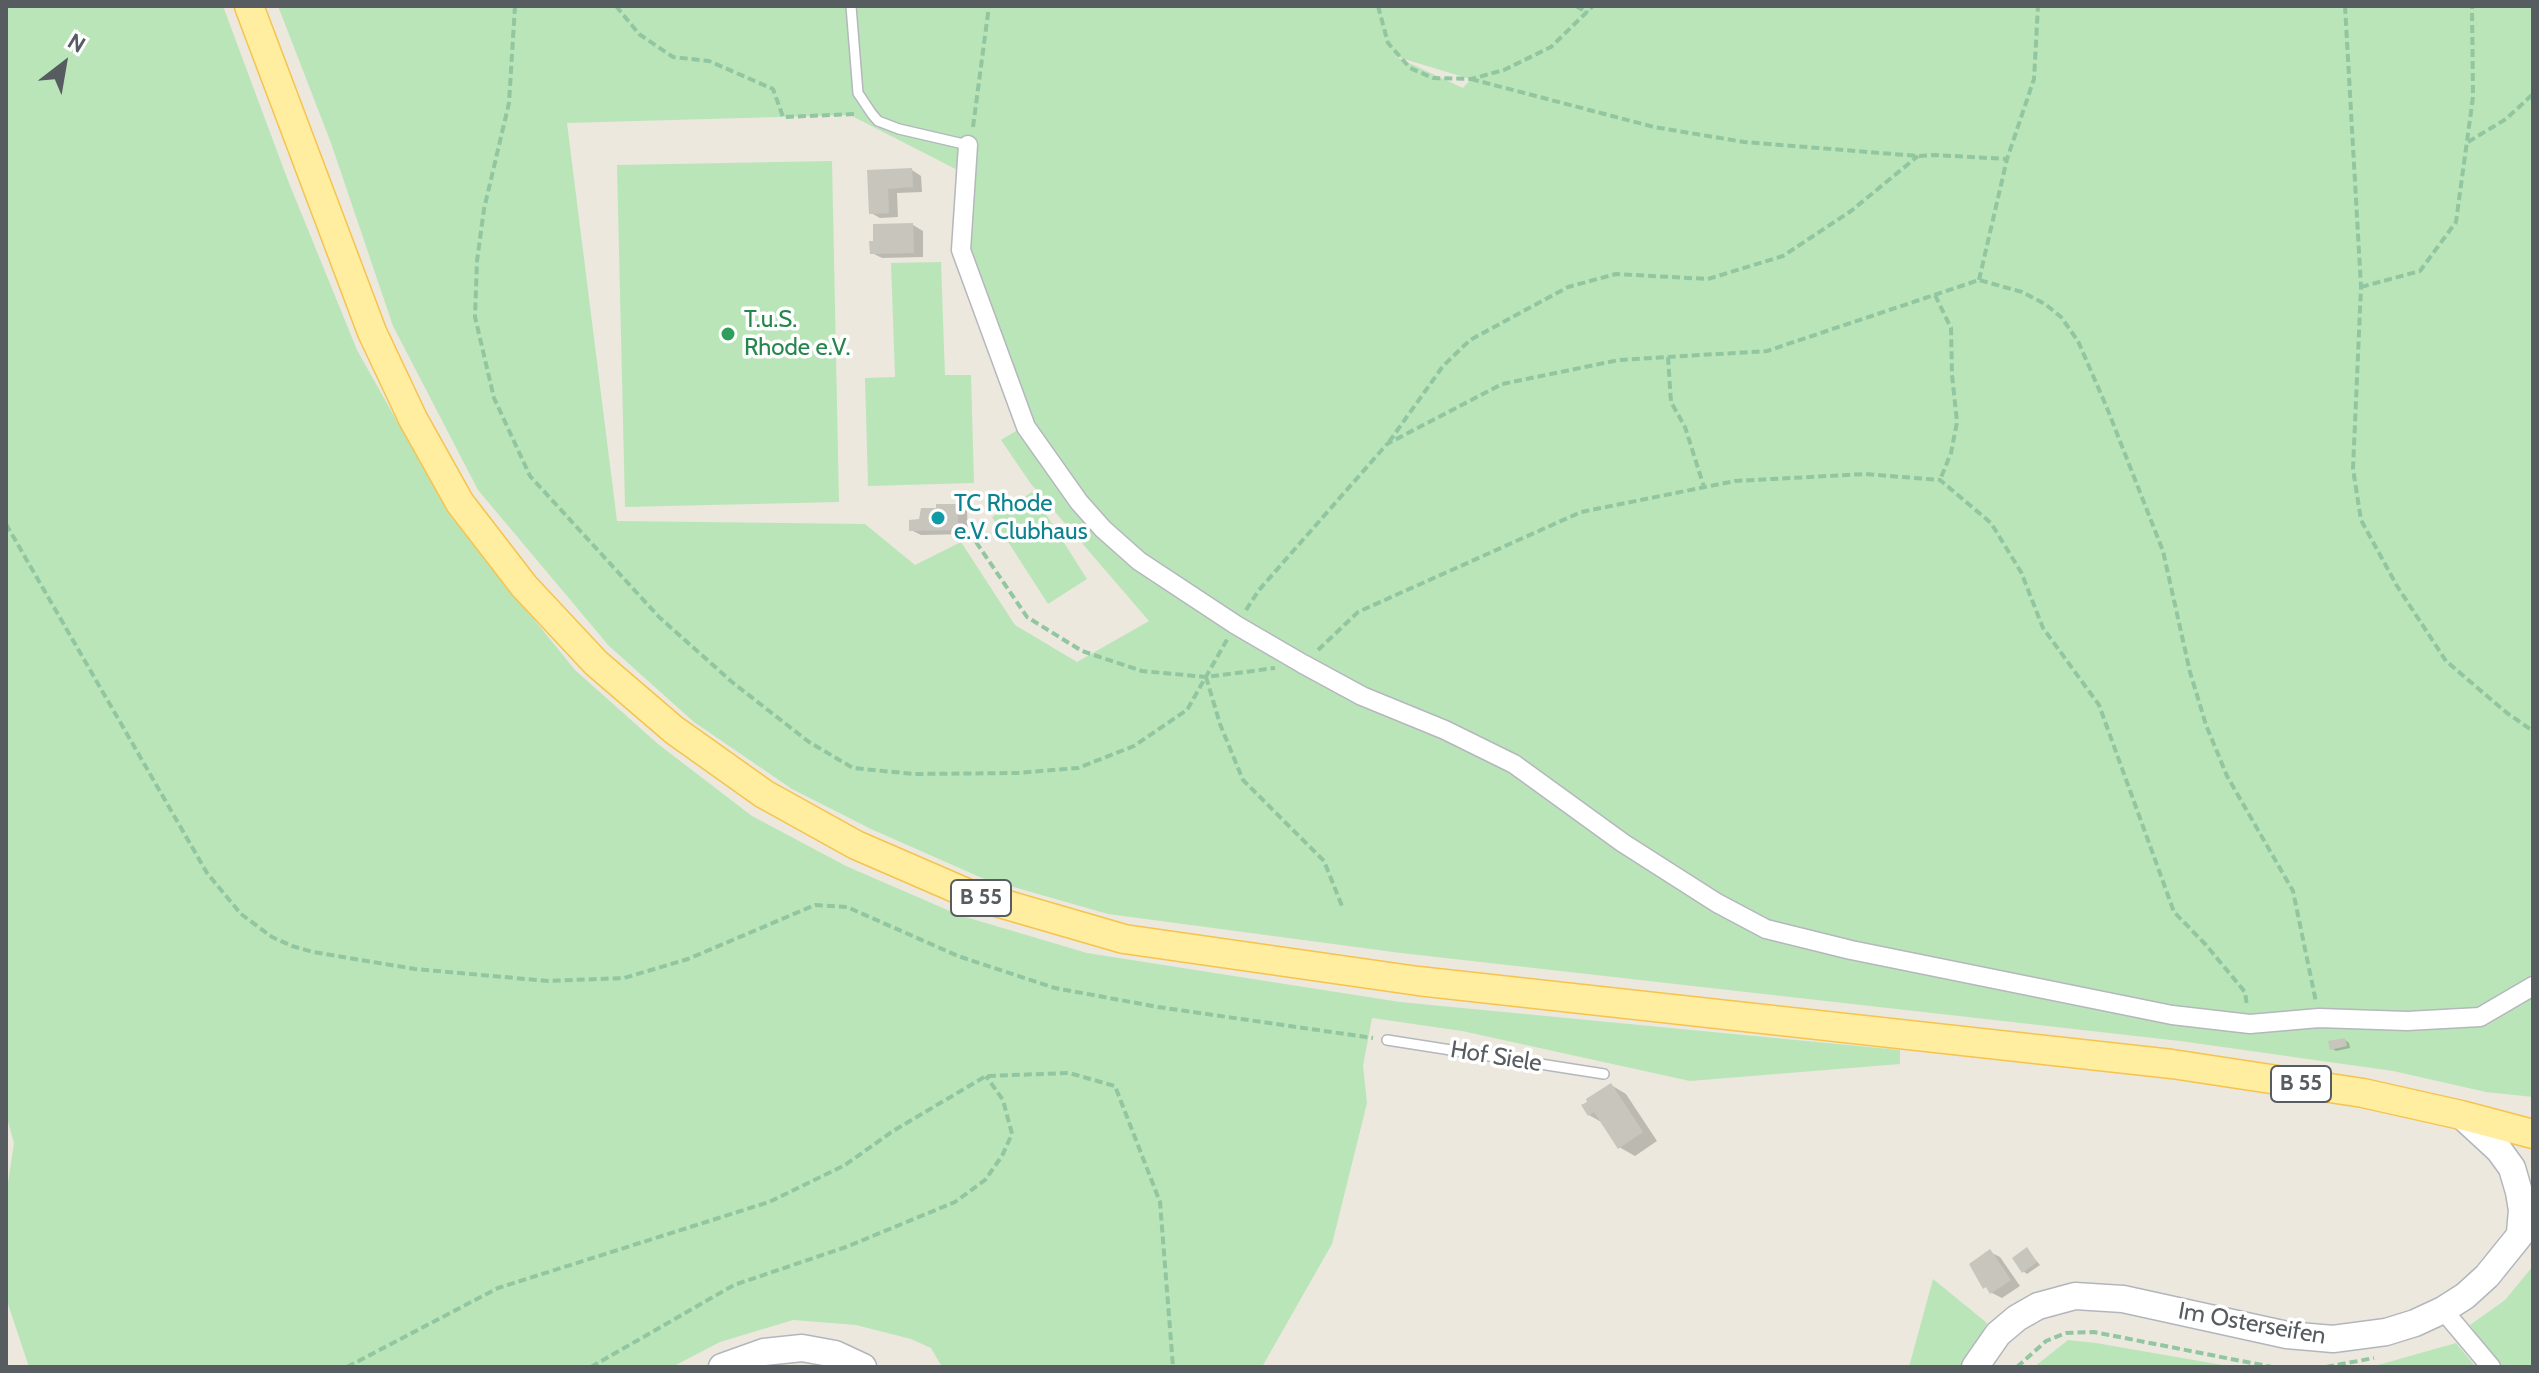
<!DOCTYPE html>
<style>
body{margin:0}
#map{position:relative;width:2539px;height:1373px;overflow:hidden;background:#ece8de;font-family:Cabin,sans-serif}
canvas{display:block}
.frame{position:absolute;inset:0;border:8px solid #575c60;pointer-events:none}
.north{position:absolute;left:24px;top:24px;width:80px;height:80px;-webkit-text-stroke:6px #fff;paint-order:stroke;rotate:31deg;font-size:22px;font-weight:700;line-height:32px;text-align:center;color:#575c60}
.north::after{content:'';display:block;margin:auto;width:28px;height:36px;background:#575c60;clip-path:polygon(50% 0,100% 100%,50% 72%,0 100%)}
</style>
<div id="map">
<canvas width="2539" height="1373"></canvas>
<div class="frame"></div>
<div class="north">N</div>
</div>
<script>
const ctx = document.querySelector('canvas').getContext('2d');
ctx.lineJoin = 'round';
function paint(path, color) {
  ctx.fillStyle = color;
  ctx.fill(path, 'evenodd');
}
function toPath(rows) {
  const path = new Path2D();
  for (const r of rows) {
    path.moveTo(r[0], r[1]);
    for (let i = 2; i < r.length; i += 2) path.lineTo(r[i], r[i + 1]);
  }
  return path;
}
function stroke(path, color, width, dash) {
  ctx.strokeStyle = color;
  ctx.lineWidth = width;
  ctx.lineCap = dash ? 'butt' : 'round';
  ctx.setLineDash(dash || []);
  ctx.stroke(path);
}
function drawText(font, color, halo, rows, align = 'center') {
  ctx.font = font + ' Cabin,sans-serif';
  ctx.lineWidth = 7;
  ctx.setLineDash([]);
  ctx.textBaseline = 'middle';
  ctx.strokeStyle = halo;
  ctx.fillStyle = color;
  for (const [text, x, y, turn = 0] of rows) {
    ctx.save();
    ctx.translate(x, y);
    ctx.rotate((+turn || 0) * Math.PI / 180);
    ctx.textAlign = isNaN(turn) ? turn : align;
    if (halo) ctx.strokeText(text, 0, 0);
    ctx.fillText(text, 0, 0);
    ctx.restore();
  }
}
paint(toPath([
 [6,6,223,6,287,178,357,350,451,517,575,670,658,744,752,816,846,866,959,915,1087,953,1400,1002,1900,1050,1900,1064,1690,1081,1462,1031,1372,1018,1363,1066,1367,1103,1332,1244,1262,1367,942,1367,931,1348,911,1339,856,1325,793,1320,720,1342,672,1367,29,1367,6,1298,6,1196,14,1143,6,1115],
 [278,6,2533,6,2533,1097,2486,1092,2393,1071,2180,1041,1401,953,1108,914,982,878,871,829,792,789,694,722,609,646,478,490,393,326,331,143],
 [1394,56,1470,79,1470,80,1463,88],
 [850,115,975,179,970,248,1034,420,1001,440,1031,484,1149,621,1077,662,1015,625,961,542,915,565,865,524,617,521,567,123],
 [832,161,839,502,625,507,617,165],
 [941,262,945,375,971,375,974,483,868,486,865,378,895,377,891,263],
 [1032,492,1087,579,1048,604,992,517],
 [2533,1266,2533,1367,2500,1367,2470,1325,2505,1300],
 [1933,1279,1987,1323,1965,1367,1909,1367],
 [2068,1340,2096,1343,2234,1367,2034,1367],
 [2456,1343,2476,1367,2371,1367]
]), '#bae5b9');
paint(toPath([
 [912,170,921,176,922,192,897,193,898,217,880,218,871,213,869,172],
 [913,225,923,231,923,257,882,258,872,253],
 [957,506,967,511,968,534,921,535,911,530,920,521],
 [2345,1040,2349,1043,2350,1048,2336,1051,2331,1048],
 [1611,1085,1626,1094,1657,1141,1635,1156,1619,1147,1603,1123,1589,1115],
 [2027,1250,2040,1265,2027,1274,2023,1271],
 [1990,1252,2000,1257,2020,1286,2002,1298,1992,1293]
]), '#0003');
paint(toPath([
 [912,168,913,187,888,189,889,213,869,214,867,170],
 [913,223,914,253,870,254,869,241,873,241,873,224],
 [936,504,958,504,958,530,909,531,909,520,919,519,921,508,936,508],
 [2345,1038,2347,1046,2330,1050,2328,1041],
 [1611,1083,1643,1132,1618,1149,1594,1112,1588,1116,1581,1105,1587,1102,1586,1099],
 [2027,1247,2037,1262,2022,1273,2012,1258],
 [1990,1249,2011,1280,1990,1294,1986,1287,1983,1289,1969,1264]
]), '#c8c5bd');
const lane = toPath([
 [851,6,858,93,872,114,878,121,899,129,968,145],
 [1387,1040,1604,1074]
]);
const street = toPath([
 [968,145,961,250,1026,427,1079,502,1103,529,1139,561,1236,625,1303,664,1362,696,1445,730,1514,764,1623,843,1717,903,1766,929,1851,950,2172,1015,2250,1024,2319,1018,2407,1021,2480,1017,2533,986],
 [2443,1310,2491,1367]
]);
const secondary = toPath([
 [2461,1115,2499,1150,2512,1168,2519,1192,2522,1210,2520,1233],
 [722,1367,764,1352,802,1348,835,1354,863,1367],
 [1975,1367,1998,1334,2017,1318,2038,1306,2075,1296,2123,1299,2287,1335,2333,1339,2386,1332,2415,1323,2443,1310,2465,1296,2487,1276,2533,1219]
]);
const primary = toPath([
 [249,6,372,332,413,419,460,503,524,586,596,663,674,730,764,794,856,845,969,894,1124,939,1418,981,2172,1064,2363,1093,2461,1115,2533,1134]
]);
stroke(lane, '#b4b7bc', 12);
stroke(street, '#b4b7bc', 21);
stroke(secondary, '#b2b6bc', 29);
stroke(primary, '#f6c34d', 31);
stroke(toPath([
 [515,6,509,103,484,209,477,261,475,317,494,398,530,476,659,617,732,682,809,742,853,768,914,774,1017,773,1078,768,1134,746,1187,710,1228,638],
 [616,6,639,34,673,57,709,61,773,89,783,117,855,114],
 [1378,6,1388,43,1410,68,1433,78,1471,79,1504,70,1551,47,1593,6],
 [1576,6,1588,13],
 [2345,6,2361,287,2353,469,2361,520,2397,586,2446,661,2507,713,2533,731],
 [1471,79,1654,127,1744,142,1918,156,1935,155,2007,159],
 [973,127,989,6],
 [2468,142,2506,119,2533,94],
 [1979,280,2007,159,2034,79,2038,6],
 [2361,287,2420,271,2456,222,2473,97,2472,6],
 [1935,295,1951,328,1952,375,1957,422,1951,453,1940,480],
 [1668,357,1671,402,1685,427,1704,487],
 [1389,442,1443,366,1470,340,1568,287,1616,274,1708,279,1783,256,1851,211,1918,156],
 [6,524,207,873,241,914,272,937,292,946,313,952,415,969,548,981,624,978,688,959,815,905,847,907,958,956,1055,988,1158,1007,1373,1038],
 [976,542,1027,617,1082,651,1142,671,1206,677,1275,668],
 [1246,610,1259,590,1387,444,1502,384,1619,360,1767,351,1979,280,2022,292,2045,304,2061,317,2078,341,2107,408,2163,551,2190,672,2206,725,2227,776,2293,891,2316,1002],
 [1318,650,1358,612,1581,512,1735,481,1865,474,1940,480,1991,523,2021,572,2043,628,2099,705,2174,912,2206,945,2245,992,2247,1006],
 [1206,677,1220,724,1243,780,1324,861,1342,906],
 [347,1367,498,1288,769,1202,845,1165,893,1131,986,1076,1069,1073,1115,1086,1160,1202,1173,1367],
 [591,1367,734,1285,846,1247,955,1202,985,1180,1002,1156,1012,1134,1003,1100,986,1076],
 [2017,1367,2046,1341,2066,1333,2094,1332,2272,1367],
 [2326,1367,2374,1358]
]), '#91c6a0', 4, [8, 4]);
stroke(lane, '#fff', 9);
stroke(street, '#fff', 18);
stroke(secondary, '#fff', 26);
stroke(primary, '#ffeda0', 28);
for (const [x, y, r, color] of [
 [728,334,8,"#2e9e5b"],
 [938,518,8,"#0f9aa8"]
]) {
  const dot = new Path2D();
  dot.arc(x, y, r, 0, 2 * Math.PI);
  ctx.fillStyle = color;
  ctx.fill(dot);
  stroke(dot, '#fff', 3);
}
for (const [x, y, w] of [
 [981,898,60],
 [2301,1084,60]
]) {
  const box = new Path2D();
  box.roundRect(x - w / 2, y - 18, w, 36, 6);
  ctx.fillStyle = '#fff';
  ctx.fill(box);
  stroke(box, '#575c60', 2);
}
drawText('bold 22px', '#575c60', null, [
 ["B 55",981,898],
 ["B 55",2301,1084]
]);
drawText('24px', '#27864d', '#fff', [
 ["T.u.S.",744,320],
 ["Rhode e.V.",744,348]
], 'left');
drawText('24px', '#0d838f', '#fff', [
 ["TC Rhode",954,504],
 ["e.V. Clubhaus",954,532]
], 'left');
drawText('24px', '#575c60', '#fff', [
 ["Hof Siele",1496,1057,9],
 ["Im Osterseifen",2252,1324,10]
]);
</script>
